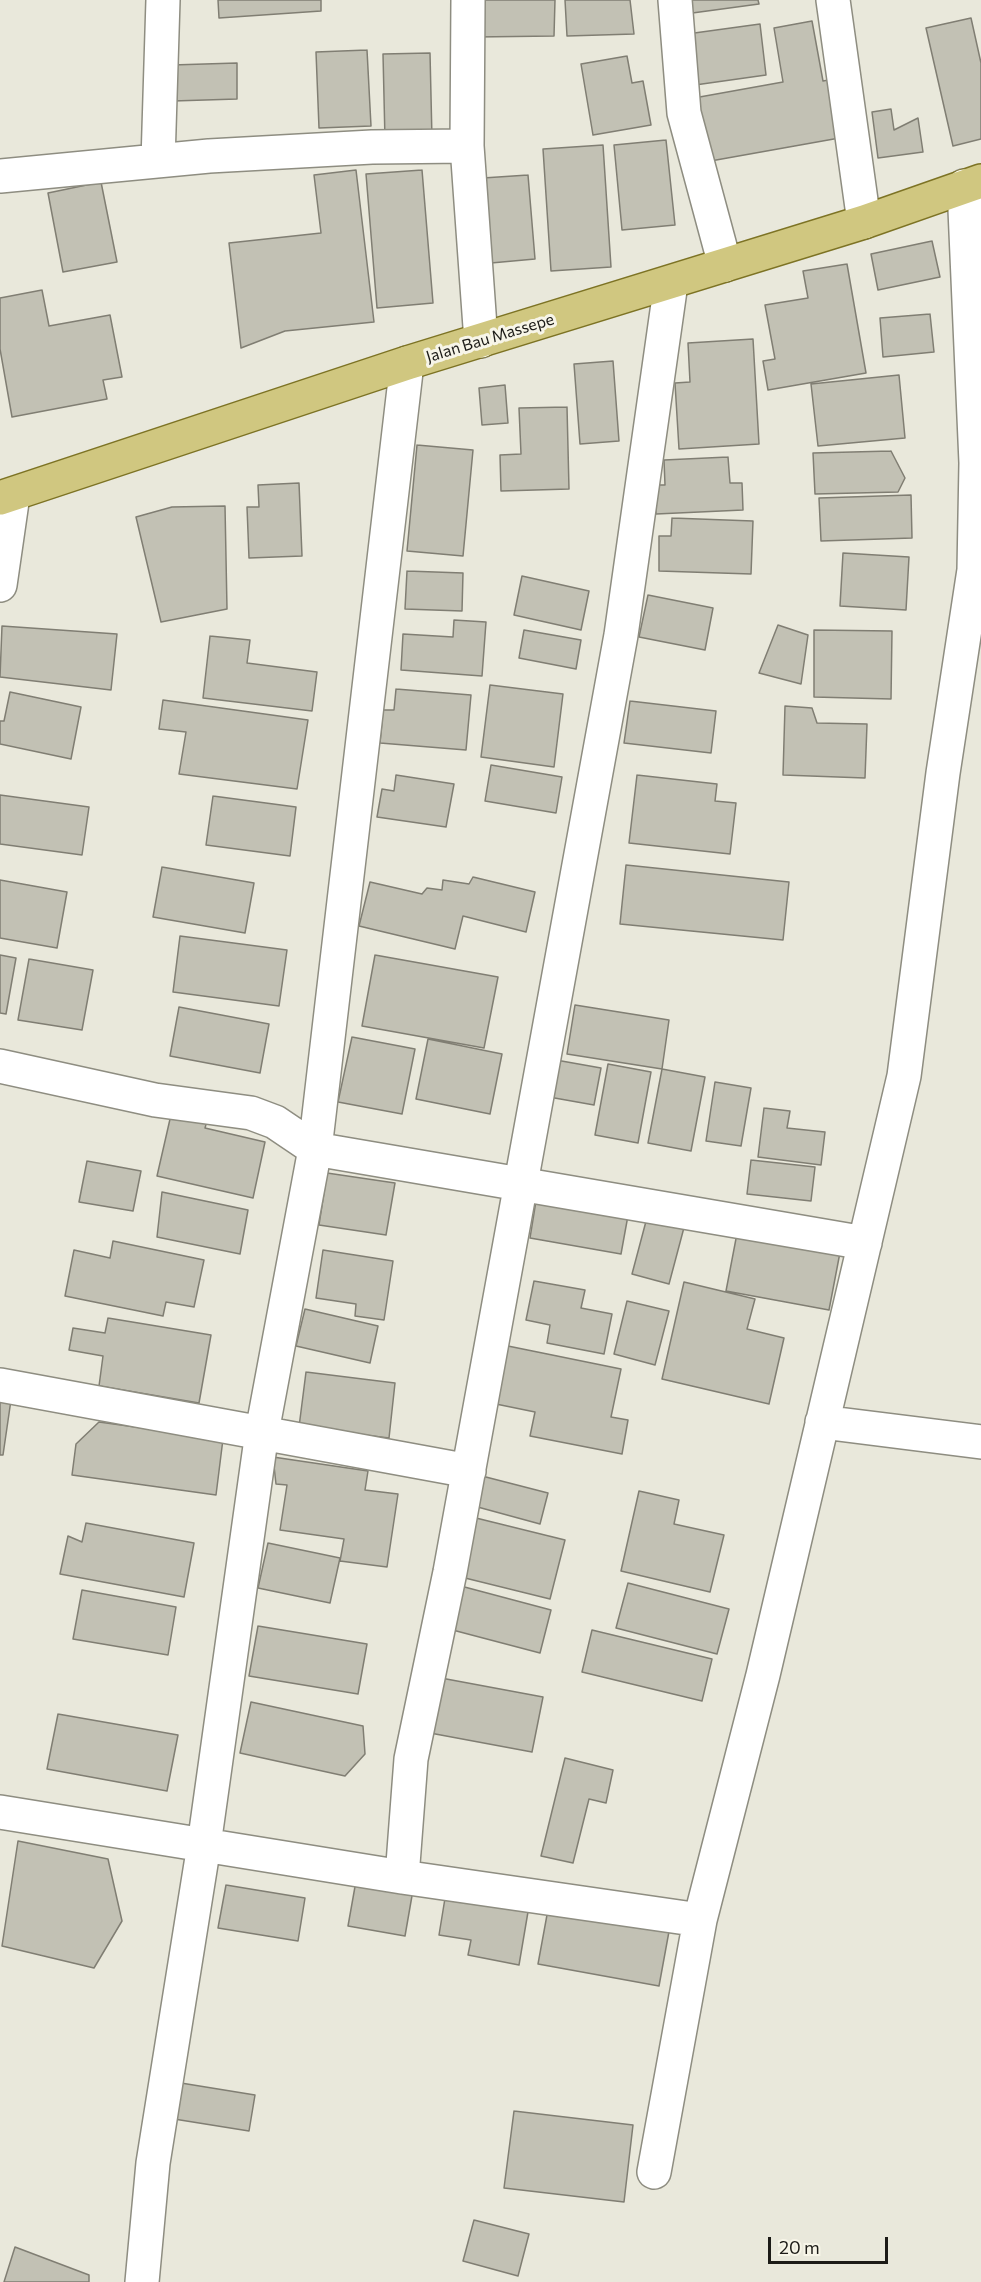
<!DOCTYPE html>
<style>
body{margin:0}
#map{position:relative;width:981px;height:2282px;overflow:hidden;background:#e9e8db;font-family:Commissioner,sans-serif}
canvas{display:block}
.scale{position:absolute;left:768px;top:2237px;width:120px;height:27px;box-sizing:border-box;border:3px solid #1c1b17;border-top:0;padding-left:8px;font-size:18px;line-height:21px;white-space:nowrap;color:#1c1b17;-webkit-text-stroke:4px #f7f5e8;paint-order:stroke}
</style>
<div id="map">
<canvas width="981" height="2282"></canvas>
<div class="scale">20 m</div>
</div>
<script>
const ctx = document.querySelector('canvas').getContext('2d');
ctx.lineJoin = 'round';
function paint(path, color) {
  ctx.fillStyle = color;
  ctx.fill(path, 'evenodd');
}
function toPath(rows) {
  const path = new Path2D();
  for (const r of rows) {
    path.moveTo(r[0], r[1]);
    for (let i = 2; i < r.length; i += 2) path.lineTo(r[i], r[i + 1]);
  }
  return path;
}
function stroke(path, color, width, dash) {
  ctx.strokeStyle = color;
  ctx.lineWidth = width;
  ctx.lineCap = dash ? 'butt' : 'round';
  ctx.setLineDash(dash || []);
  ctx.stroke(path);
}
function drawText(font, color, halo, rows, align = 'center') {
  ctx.font = font + ' Commissioner,sans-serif';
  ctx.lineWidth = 6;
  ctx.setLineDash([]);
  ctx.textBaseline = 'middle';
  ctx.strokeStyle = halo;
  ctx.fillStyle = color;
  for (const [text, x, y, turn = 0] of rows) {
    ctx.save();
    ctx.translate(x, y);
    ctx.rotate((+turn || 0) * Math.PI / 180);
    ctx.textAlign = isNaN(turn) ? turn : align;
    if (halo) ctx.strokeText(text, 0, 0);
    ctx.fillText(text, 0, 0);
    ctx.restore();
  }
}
const building = toPath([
 [218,0,321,0,321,11,219,18,218,0],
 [475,0,555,0,554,36,475,37,475,0],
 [565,0,630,0,634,34,567,36,565,0],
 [684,0,758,0,759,4,685,14,684,0],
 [971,18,981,63,981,139,953,146,926,28,971,18],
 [812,21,823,81,834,79,845,137,705,162,694,98,783,82,774,28,812,21],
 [760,24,766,75,695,85,687,34,760,24],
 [367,50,371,126,319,128,316,52,367,50],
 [430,53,432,139,385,140,383,54,430,53],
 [627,56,632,83,643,81,651,125,593,135,581,64,627,56],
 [237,63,237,99,173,101,172,65,237,63],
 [891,109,894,130,918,118,923,152,878,158,872,112,891,109],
 [666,140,675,225,622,230,614,145,666,140],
 [603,145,611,267,551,271,543,149,603,145],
 [356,170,374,322,285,331,241,348,229,243,321,233,314,175,356,170],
 [422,170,433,303,377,308,366,174,422,170],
 [528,175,535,259,491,263,483,178,528,175],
 [101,182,117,262,63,272,48,193,101,182],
 [932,241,940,277,878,290,871,254,932,241],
 [847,264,866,373,768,390,763,361,775,359,765,305,808,298,803,271,847,264],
 [42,290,49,326,110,315,122,377,103,380,107,399,12,417,0,349,0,298,42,290],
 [930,314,934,352,883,357,880,318,930,314],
 [753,339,759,444,679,449,675,383,690,382,688,343,753,339],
 [613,361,619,441,580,444,574,364,613,361],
 [899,375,905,438,818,446,811,384,899,375],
 [505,385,508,423,482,425,479,388,505,385],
 [567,407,569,489,501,491,500,455,521,454,519,408,567,407],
 [417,445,473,450,463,556,407,551,417,445],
 [891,451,905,478,898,492,815,494,813,453,891,451],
 [728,457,730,483,742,483,743,510,656,514,654,485,665,485,664,460,728,457],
 [299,483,302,556,249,558,247,507,259,507,258,485,299,483],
 [911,495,912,538,821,541,819,498,911,495],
 [225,506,227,609,161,622,136,517,172,507,225,506],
 [672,518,753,521,751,574,659,571,659,536,671,536,672,518],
 [843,553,909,557,906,610,840,606,843,553],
 [407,571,463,573,462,611,405,609,407,571],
 [522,576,589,591,581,630,514,615,522,576],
 [648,595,713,608,705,650,639,637,648,595],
 [454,620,486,622,482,676,401,670,403,634,453,637,454,620],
 [778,625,808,635,801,684,759,673,778,625],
 [2,626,117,634,111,690,0,677,2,626],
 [524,630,581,640,576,669,519,658,524,630],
 [814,630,892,631,891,699,814,697,814,630],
 [210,636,250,640,247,663,317,672,312,711,203,698,210,636],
 [490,685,563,694,554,767,481,757,490,685],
 [396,689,471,695,466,750,380,743,383,710,394,710,396,689],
 [10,692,81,707,71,759,0,744,0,721,4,721,10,692],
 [163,700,308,720,297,789,179,774,186,732,159,729,163,700],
 [630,701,716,711,711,753,624,743,630,701],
 [785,706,812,708,817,723,867,724,865,778,783,775,785,706],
 [491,765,562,777,556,813,485,801,491,765],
 [396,775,454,784,446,827,377,817,382,789,394,791,396,775],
 [637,775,717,784,715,801,736,803,730,854,629,843,637,775],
 [0,795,89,807,82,855,0,844,0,795],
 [213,796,296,807,290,856,206,845,213,796],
 [626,865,789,882,783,940,620,924,626,865],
 [162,867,254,883,245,933,153,917,162,867],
 [473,877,535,892,526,932,463,916,455,949,359,926,370,882,422,894,427,888,442,890,443,880,469,884,473,877],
 [0,880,67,892,57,948,0,938,0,880],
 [180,936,287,950,279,1006,173,992,180,936],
 [0,955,16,958,6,1014,0,1013,0,955],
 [375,955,498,977,484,1048,362,1026,375,955],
 [29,959,93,970,82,1030,18,1020,29,959],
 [575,1005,669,1020,662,1069,567,1054,575,1005],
 [179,1007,269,1024,260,1073,170,1056,179,1007],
 [352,1037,415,1049,402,1114,338,1102,352,1037],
 [428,1039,502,1054,490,1114,416,1099,428,1039],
 [556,1060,601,1068,594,1105,549,1097,556,1060],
 [608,1064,651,1072,638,1143,595,1135,608,1064],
 [662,1069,705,1077,691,1151,648,1143,662,1069],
 [715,1082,751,1088,741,1146,706,1141,715,1082],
 [173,1106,209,1114,205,1128,265,1142,253,1198,157,1176,173,1106],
 [764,1108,790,1111,787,1128,825,1132,821,1165,758,1157,764,1108],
 [751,1160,815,1167,811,1201,747,1194,751,1160],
 [87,1161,141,1171,133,1211,79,1202,87,1161],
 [327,1173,395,1183,386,1235,319,1225,327,1173],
 [162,1192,248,1210,240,1254,157,1237,162,1192],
 [537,1195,629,1210,621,1254,530,1238,537,1195],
 [649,1210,686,1220,669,1284,632,1274,649,1210],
 [739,1223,842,1242,829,1310,726,1291,739,1223],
 [113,1241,204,1260,194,1307,166,1302,163,1316,65,1296,74,1250,110,1258,113,1241],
 [323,1250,393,1261,384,1320,355,1316,356,1304,316,1298,323,1250],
 [534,1281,585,1290,581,1308,612,1314,604,1354,547,1343,550,1325,526,1320,534,1281],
 [684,1282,755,1299,747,1329,784,1338,769,1404,662,1379,684,1282],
 [627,1301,669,1311,655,1365,614,1354,627,1301],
 [305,1309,378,1326,370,1363,296,1346,305,1309],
 [108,1318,211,1335,199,1403,99,1386,103,1356,69,1350,73,1328,105,1333,108,1318],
 [503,1345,621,1369,611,1417,628,1420,622,1454,530,1436,535,1412,491,1403,503,1345],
 [306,1372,395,1383,389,1438,299,1427,306,1372],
 [0,1399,11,1400,3,1455,0,1455,0,1399],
 [99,1422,223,1439,216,1495,72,1475,76,1444,99,1422],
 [273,1457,368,1471,365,1490,398,1494,387,1567,340,1561,344,1539,280,1530,287,1485,276,1484,273,1457],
 [482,1476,548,1493,540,1524,474,1506,482,1476],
 [639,1491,679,1500,674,1524,724,1535,710,1592,621,1571,639,1491],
 [476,1518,565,1540,550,1599,461,1577,476,1518],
 [86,1523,194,1543,184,1597,60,1574,68,1536,82,1542,86,1523],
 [268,1543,340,1558,330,1603,258,1588,268,1543],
 [628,1583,729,1609,717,1654,616,1628,628,1583],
 [457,1585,551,1610,540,1653,445,1628,457,1585],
 [82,1590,176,1607,168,1655,73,1639,82,1590],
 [258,1626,367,1644,358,1694,249,1676,258,1626],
 [592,1630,712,1659,702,1701,582,1672,592,1630],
 [441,1678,543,1697,532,1752,430,1733,441,1678],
 [251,1702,363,1726,365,1754,345,1776,240,1753,251,1702],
 [58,1714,178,1735,167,1791,47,1769,58,1714],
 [565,1758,613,1770,606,1803,589,1799,573,1863,541,1856,565,1758],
 [18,1841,108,1859,122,1921,94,1968,2,1946,18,1841],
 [356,1881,413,1890,405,1936,348,1926,356,1881],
 [226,1885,305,1898,298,1941,218,1928,226,1885],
 [447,1886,530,1900,519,1965,468,1955,471,1940,439,1935,447,1886],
 [549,1904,670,1926,659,1986,538,1964,549,1904],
 [181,2083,255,2095,249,2131,174,2119,181,2083],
 [514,2111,633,2125,624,2202,504,2188,514,2111],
 [474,2220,529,2234,518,2276,463,2261,474,2220],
 [15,2247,89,2275,89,2282,4,2282,15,2247]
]);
paint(building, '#c2c1b4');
stroke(building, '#807e73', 1.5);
const street = toPath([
 [468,0,467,146,481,341],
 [675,0,684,113,725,265],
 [833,0,864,222],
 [158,161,163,0],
 [0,176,209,156,372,147,467,146],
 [0,585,13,495],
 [0,1066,155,1100,251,1113,275,1122,315,1149,865,1243],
 [0,1385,469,1471],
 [822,1422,981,1442],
 [0,1812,402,1877,700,1920],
 [402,1877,411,1759,450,1572,621,635,671,283],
 [654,2172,700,1920,763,1675,904,1076,943,773,974,570,976,463,964,186],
 [142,2282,153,2163,204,1845,262,1432,315,1149,407,363]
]);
const primary = toPath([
 [0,498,407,363,864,222,981,181]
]);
stroke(street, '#8e8d81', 36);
stroke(primary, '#7d7324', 36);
stroke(street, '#fff', 33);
stroke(primary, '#d0c780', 33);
drawText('16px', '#1c1b17', '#f7f5e8', [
 ["Jalan Bau Massepe",490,338,-17]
]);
</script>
